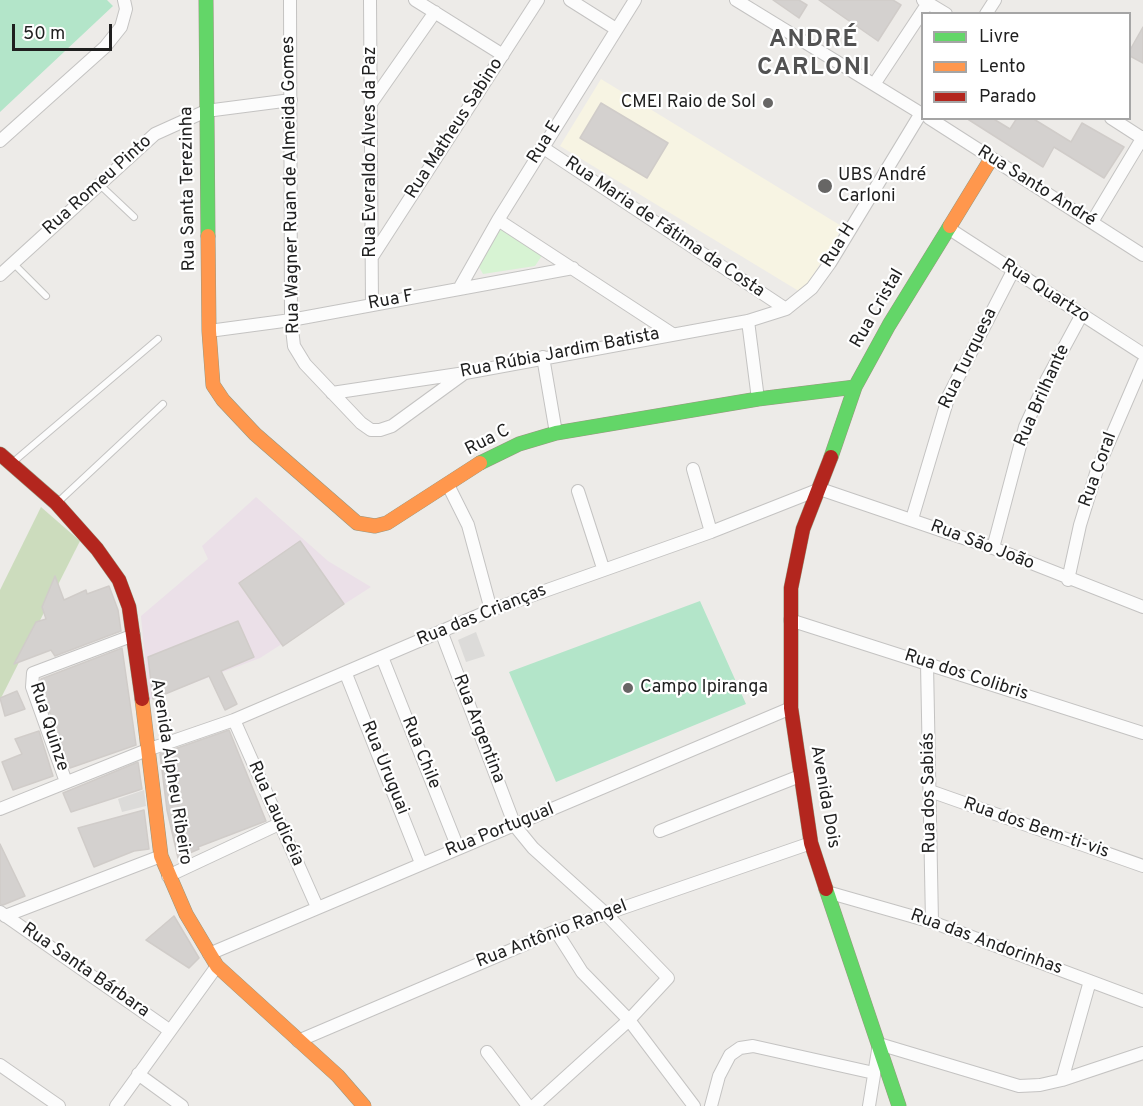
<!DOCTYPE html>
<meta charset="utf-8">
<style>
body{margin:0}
#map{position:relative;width:1143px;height:1106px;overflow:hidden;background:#edebe8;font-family:Overpass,sans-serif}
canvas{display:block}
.legend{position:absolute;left:921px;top:12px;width:210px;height:108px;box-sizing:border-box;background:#fff;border:2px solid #a5a5a5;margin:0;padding:8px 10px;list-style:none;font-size:18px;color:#1f1f1f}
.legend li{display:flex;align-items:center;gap:12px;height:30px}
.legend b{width:30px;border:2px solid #a5a5a5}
.scale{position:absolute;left:12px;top:24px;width:100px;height:27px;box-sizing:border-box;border:3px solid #1f1f1f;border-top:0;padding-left:8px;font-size:18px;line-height:21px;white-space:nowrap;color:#1f1f1f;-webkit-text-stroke:4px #fff;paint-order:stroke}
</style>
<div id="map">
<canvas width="1143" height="1106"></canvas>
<ul class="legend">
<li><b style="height:8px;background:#63d668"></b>Livre</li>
<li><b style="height:8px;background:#ff974d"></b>Lento</li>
<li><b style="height:8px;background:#b3261e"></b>Parado</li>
</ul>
<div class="scale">50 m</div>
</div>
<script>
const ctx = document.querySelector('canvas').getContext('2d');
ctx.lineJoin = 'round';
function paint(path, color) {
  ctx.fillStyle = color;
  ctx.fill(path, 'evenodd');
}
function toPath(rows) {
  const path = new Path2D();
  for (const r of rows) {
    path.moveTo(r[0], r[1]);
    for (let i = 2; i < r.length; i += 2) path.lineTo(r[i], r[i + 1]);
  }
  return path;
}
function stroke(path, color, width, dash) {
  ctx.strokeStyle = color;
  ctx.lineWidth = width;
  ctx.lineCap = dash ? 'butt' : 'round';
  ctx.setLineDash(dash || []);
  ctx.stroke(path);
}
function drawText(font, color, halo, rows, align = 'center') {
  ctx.font = font + ' Overpass,sans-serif';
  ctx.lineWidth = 4.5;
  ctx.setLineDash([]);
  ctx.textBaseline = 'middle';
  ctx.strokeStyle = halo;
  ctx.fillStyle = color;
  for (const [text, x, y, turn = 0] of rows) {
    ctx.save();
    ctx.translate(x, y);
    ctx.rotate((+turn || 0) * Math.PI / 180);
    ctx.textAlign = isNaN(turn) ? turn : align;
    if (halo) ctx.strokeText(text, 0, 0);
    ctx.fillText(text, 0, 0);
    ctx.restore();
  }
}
paint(toPath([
 [476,632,485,656,466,662,458,640],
 [144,790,146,806,122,812,118,799]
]), '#dcdbd9');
paint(toPath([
 [256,497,328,561,371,587,260,658,149,700,141,616,208,559,202,546]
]), '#ebe0e8');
paint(toPath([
 [601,79,843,227,802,293,560,146]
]), '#f7f4e3');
paint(toPath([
 [41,507,80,541,0,700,0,590]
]), '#ccdcbd');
paint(toPath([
 [501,227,543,254,535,266,483,274,479,267,481,256]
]), '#d7f3d3');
paint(toPath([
 [0,0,107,0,113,6,0,112],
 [700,601,746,704,556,782,509,672]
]), '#b3e5c9');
const building = toPath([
 [773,0,799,0,807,5,799,18,773,0],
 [819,0,893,0,901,5,878,41,819,0],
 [1143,27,1143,63,1130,56,1130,50,1143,27],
 [601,103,668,143,647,178,580,138,601,103],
 [966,118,992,118,1010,129,1017,118,1032,118,1071,142,1082,123,1124,147,1104,178,1054,147,1043,167,966,118],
 [300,541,344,604,283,646,239,583,300,541],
 [55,576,64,600,86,590,87,594,109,586,118,610,121,631,55,656,51,650,14,664,36,622,46,619,42,607,55,576],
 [238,621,254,657,221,671,237,704,225,710,209,676,153,699,148,657,238,621],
 [122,648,136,745,70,768,40,686,41,679,122,648],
 [17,691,25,709,5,716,0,698,17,691],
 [229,730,266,821,198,847,199,849,178,858,167,810,160,754,229,730],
 [39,731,53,776,13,790,2,762,22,754,15,739,39,731],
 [138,762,142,789,71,812,63,793,138,762],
 [144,810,149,849,134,851,94,867,78,828,144,810],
 [0,844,25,896,3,905,0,904,0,844],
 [174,916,199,958,189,968,146,940,174,916]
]);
paint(building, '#d4d1cf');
stroke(building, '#d0ccc9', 1.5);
const lane = toPath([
 [99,184,134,217],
 [13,263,46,296],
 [12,463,158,339],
 [57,503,163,404]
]);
const street = toPath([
 [290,0,291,320,294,346,305,364,361,423,371,430,380,430,392,426,462,375],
 [370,0,372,304],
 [415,0,503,55],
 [570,0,616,29],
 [736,0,922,114],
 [923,0,946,14],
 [986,14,995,0],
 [875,83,928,3],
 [372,102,435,12],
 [929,118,1143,255],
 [1111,118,1142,138],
 [0,141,105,47,121,27,126,9,124,0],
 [542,147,786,309],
 [498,220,671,333],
 [1092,222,1143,137],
 [948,228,1143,354],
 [372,257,538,0],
 [0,275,155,134,206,111,291,100],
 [459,289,498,220,635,0],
 [748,321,758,399],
 [209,331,291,320,573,268],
 [543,357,556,433],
 [332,393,465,373,748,321,786,309,812,288,830,263,921,113],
 [693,469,711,532],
 [448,485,468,525,491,610],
 [578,491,603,568],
 [912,519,949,395,1013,271],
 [993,548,1025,427,1047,379,1081,316],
 [1068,580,1080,525,1097,470,1143,363],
 [790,620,1143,733],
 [441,631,515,826,533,848,605,913,668,978,629,1020,534,1106],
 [382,657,458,848],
 [927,664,932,922],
 [346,674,421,863],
 [234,720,317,907],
 [66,782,32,687,33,673,134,635],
 [930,791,1143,866],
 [0,809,147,750,234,720,491,610,711,532,820,489,993,548,1143,607],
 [660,831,800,776],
 [168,876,279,824],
 [827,892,932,922,1143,1001],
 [0,912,169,1030],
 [5,916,161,856],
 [556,931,582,972,629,1020,694,1106],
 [209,954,791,708],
 [298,1041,556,931,811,843],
 [487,1052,528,1106],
 [0,1065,59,1106],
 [138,1074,182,1106],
 [1062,1080,1090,981],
 [116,1106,217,966],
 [711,1106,719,1076,730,1055,740,1048,753,1046,874,1073],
 [869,1106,879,1044,1019,1086,1040,1085,1062,1080,1143,1053]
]);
const fast = toPath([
 [206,0,208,236],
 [831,457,855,387,889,325,950,226],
 [480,463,519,444,556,433,758,399,855,387],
 [826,889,899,1106]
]);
const slow = toPath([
 [950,226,991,159],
 [208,236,209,331,213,385,223,400,255,434,357,523,375,526,387,523,480,463],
 [142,699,161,856,186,914,217,966,338,1076,364,1106]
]);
const jam = toPath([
 [0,454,56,503,97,549,119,580,129,607,142,699],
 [826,889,811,843,791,708,791,588,803,529,831,457]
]);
stroke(lane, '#c4c3c2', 8);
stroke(street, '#c4c3c2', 14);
stroke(fast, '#98977f', 15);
stroke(slow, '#98977f', 15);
stroke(jam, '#98977f', 15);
stroke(lane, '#fcfcfc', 6);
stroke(street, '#fcfcfc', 12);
stroke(fast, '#63d668', 14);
stroke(slow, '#ff974d', 14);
stroke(jam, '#b3261e', 14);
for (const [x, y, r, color] of [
 [768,103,6,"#676665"],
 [825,186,8,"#676665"],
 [628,688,6,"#676665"]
]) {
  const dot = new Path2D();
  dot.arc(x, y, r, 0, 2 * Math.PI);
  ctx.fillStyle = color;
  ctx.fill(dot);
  stroke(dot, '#fff', 2);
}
drawText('18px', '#1f1f1f', '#fff', [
 ["CMEI Raio de Sol",756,103,"right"],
 ["UBS André",838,176],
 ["Carloni",838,197],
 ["Campo Ipiranga",640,688]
], 'left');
drawText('18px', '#1f1f1f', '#fff', [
 ["Rua Matheus Sabino",455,129,-57],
 ["Rua E",545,143,-58],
 ["Rua Everaldo Alves da Paz",371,152,-90],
 ["Rua Wagner Ruan de Almeida Gomes",292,185,-91],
 ["Rua Romeu Pinto",98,186,-42],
 ["Rua Santo André",1036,187,32],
 ["Rua Santa Terezinha",189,189,-91],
 ["Rua Maria de Fátima da Costa",664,228,34],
 ["Rua H",839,246,-58],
 ["Rua Quartzo",1045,292,33],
 ["Rua F",391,301,-10],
 ["Rua Cristal",878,309,-60],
 ["Rua Rúbia Jardim Batista",560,354,-11],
 ["Rua Turquesa",969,359,-64],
 ["Rua Brilhante",1043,396,-66],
 ["Rua C",488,441,-27],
 ["Rua Coral",1099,470,-70],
 ["Rua São João",982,546,21],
 ["Rua das Crianças",482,616,-22],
 ["Rua dos Colibris",966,676,18],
 ["Rua Quinze",48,727,72],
 ["Rua Argentina",478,729,69],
 ["Rua Chile",420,753,68],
 ["Rua Uruguai",384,768,68],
 ["Avenida Alpheu Ribeiro",170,772,81],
 ["Rua dos Sabiás",930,793,-91],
 ["Avenida Dois",824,797,80],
 ["Rua Laudicéia",275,814,66],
 ["Rua dos Bem-ti-vis",1036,829,19],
 ["Rua Portugual",500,831,-22],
 ["Rua Antônio Rangel",552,935,-21],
 ["Rua das Andorinhas",986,943,20],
 ["Rua Santa Bárbara",85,971,35]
]);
ctx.letterSpacing = '1.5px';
drawText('bold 24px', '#525252', '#fff', [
 ["ANDRÉ",814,41],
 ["CARLONI",814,69]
]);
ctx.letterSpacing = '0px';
</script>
